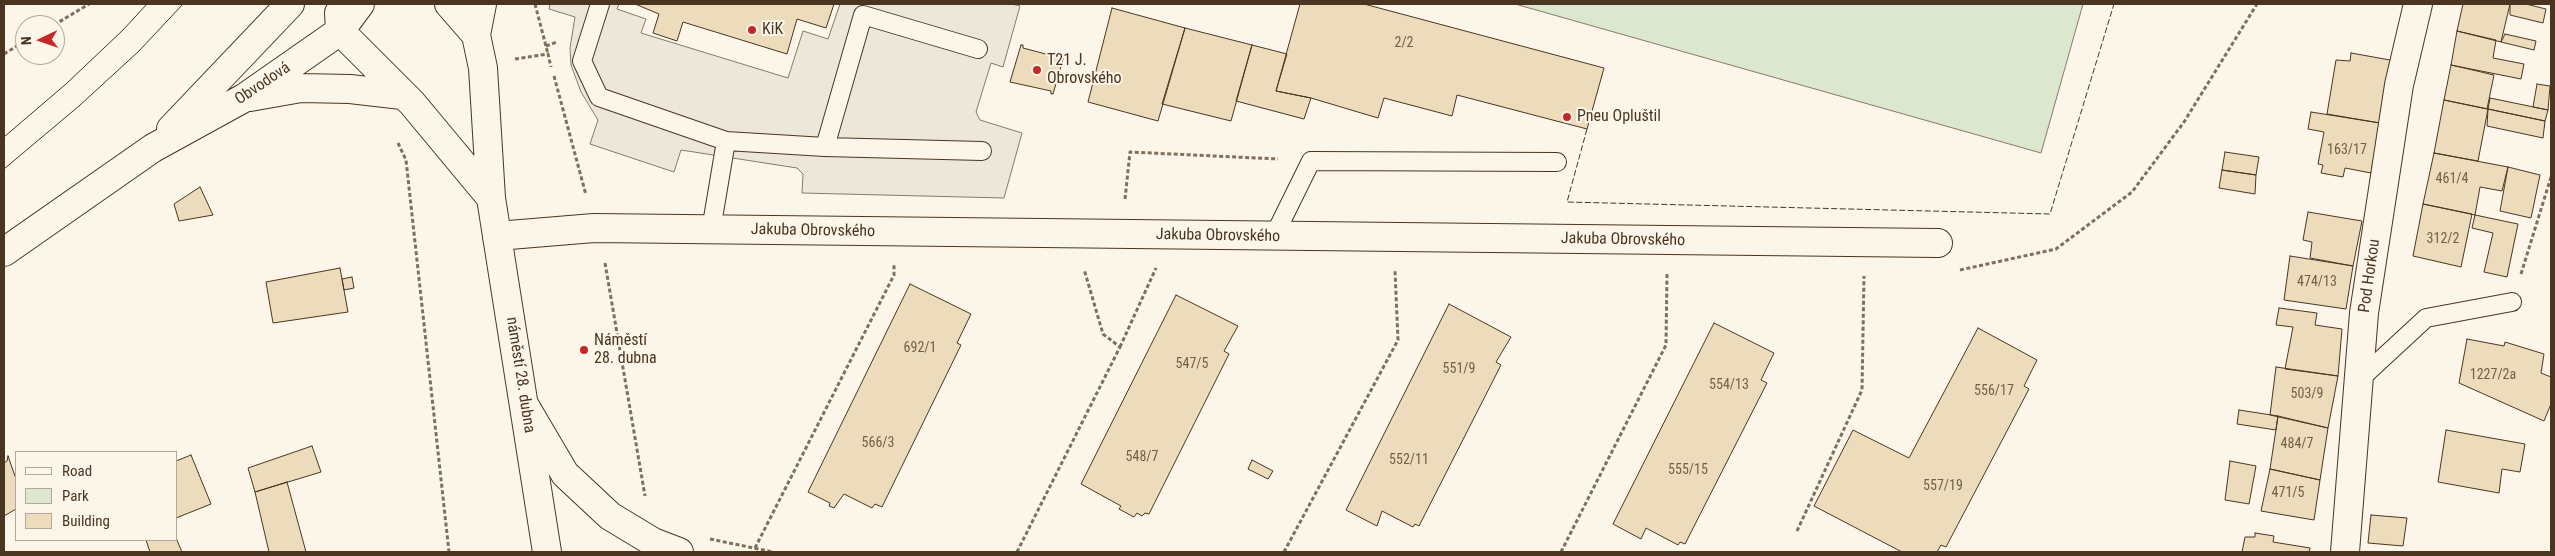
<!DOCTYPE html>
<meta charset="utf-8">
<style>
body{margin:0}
#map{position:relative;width:2555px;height:556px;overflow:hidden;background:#fbf6e9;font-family:"Roboto Condensed",sans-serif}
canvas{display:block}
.frame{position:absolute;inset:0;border:5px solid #4a3520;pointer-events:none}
.legend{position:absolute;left:15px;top:451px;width:162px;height:90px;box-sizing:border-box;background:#fbf6e9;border:1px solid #b4a999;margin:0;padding:6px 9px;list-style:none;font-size:15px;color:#4a3520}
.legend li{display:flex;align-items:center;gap:10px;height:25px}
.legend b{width:25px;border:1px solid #b4a999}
.north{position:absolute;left:15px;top:15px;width:50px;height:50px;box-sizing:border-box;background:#fbf6e9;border:1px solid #b4a999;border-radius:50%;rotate:267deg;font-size:14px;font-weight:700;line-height:20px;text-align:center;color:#4a3520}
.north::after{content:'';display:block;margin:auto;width:18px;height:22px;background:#c62828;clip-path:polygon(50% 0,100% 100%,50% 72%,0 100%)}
</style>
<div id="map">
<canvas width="2555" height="556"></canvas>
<div class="frame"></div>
<ul class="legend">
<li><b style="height:6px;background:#fbf6e9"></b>Road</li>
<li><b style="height:14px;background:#dce7d0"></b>Park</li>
<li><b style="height:14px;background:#ecdcbc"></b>Building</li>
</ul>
<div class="north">N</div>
</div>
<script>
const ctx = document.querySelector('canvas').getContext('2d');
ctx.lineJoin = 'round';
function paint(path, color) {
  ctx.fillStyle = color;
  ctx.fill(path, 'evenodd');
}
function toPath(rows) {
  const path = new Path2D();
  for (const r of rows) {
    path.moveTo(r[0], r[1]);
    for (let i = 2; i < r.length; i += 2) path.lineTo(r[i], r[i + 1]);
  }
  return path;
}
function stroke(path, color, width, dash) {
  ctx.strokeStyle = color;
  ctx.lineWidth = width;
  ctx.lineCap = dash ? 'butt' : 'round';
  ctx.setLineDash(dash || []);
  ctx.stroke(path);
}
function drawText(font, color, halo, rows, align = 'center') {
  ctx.font = font + ' "Roboto Condensed",sans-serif';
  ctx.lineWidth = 4;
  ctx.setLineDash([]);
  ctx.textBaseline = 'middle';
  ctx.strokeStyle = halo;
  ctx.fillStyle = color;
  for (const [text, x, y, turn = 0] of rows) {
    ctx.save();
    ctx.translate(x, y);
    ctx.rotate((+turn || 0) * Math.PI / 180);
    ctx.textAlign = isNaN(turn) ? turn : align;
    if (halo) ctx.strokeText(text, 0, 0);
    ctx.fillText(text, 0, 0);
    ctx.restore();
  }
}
const green = toPath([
 [1515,4,2083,4,2041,153,1515,4]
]);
paint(green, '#dce7d0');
stroke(green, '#887966', 1);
const parking = toPath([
 [550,4,619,4,617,9,646,19,641,33,788,78,803,31,828,39,840,4,1012,4,1020,6,1003,67,991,63,976,112,980,120,1022,133,1004,198,802,193,803,174,797,168,681,150,674,172,590,144,598,120,581,92,571,65,570,48,575,17,549,9,550,4]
]);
paint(parking, '#ede7d9');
stroke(parking, '#887966', 1);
const building = toPath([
 [635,4,834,4,826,28,797,19,787,54,683,22,677,41,653,33,659,14,635,4],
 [1300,4,1364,4,1604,68,1587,129,1457,95,1452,116,1384,98,1378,118,1311,98,1276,91,1300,4],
 [2463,4,2510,4,2501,42,2457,31,2463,4],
 [2510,4,2526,4,2546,9,2543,23,2510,15,2510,4],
 [1112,8,1185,28,1158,121,1088,102,1112,8],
 [1185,28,1252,45,1231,121,1162,104,1185,28],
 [2457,31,2496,40,2493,58,2524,64,2521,79,2451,65,2457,31],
 [2505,34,2536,41,2534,50,2501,42,2505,34],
 [1021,45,1023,45,1023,48,1061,58,1061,55,1064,56,1053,94,1051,94,1051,91,1010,82,1021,45],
 [1252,45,1287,54,1276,91,1311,98,1304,119,1236,101,1252,45],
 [2351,53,2390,60,2380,123,2327,114,2336,60,2350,61,2351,53],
 [2451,65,2494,75,2487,109,2444,100,2451,65],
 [2537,84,2550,86,2548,110,2533,107,2537,84],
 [2490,98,2548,110,2545,121,2488,109,2490,98],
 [2444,100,2488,109,2478,161,2434,153,2444,100],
 [2488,109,2545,121,2543,138,2487,126,2488,109],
 [2311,112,2380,123,2371,173,2345,168,2343,177,2321,173,2323,165,2318,164,2324,132,2308,129,2311,112],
 [2225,152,2259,157,2256,175,2222,170,2225,152],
 [2434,153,2508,167,2502,191,2480,187,2475,215,2423,204,2434,153],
 [2508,167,2540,175,2531,218,2500,211,2508,167],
 [2222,170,2256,175,2255,194,2219,188,2222,170],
 [200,187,213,215,179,221,174,204,200,187],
 [2423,204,2472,214,2461,267,2413,256,2423,204],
 [2308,212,2362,221,2353,266,2310,258,2312,242,2303,240,2308,212],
 [2475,215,2518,224,2507,277,2484,272,2493,233,2472,228,2475,215],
 [2290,256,2353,266,2346,309,2284,300,2290,256],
 [340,268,348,312,273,323,266,282,340,268],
 [352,277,354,288,344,290,342,279,352,277],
 [910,284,971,314,957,343,961,345,882,507,875,504,872,508,844,494,834,508,829,506,830,503,808,492,910,284],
 [1176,295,1238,326,1224,351,1229,354,1149,514,1145,513,1142,516,1137,513,1134,517,1119,509,1121,506,1081,484,1176,295],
 [1449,304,1511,337,1496,362,1501,365,1419,526,1415,524,1413,527,1382,511,1377,526,1375,525,1346,510,1449,304],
 [2279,308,2317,313,2315,325,2342,329,2338,376,2285,369,2293,327,2276,325,2279,308],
 [1714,323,1774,353,1761,380,1767,383,1685,544,1680,542,1678,545,1646,528,1641,539,1613,524,1714,323],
 [1978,328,2037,360,2024,386,2029,389,1946,547,1941,545,1937,552,1902,552,1814,506,1853,430,1909,458,1978,328],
 [2467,339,2504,346,2505,342,2544,354,2541,373,2551,377,2551,404,2544,421,2459,383,2467,339],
 [2276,367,2338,376,2328,428,2270,415,2276,367],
 [2239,410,2278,416,2276,430,2237,424,2239,410],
 [2278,416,2328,428,2320,480,2270,469,2278,416],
 [2446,430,2525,444,2520,472,2502,469,2499,493,2438,482,2446,430],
 [312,446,321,472,255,492,248,468,312,446],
 [191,455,211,504,176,518,176,461,191,455],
 [8,456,16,479,16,509,4,516,4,463,7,461,8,456],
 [1252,460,1273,471,1268,479,1248,469,1252,460],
 [2230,461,2256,466,2249,504,2225,500,2230,461],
 [2270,469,2320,480,2314,520,2261,511,2270,469],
 [287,482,306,552,269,552,255,492,287,482],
 [2371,515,2407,518,2403,546,2368,543,2371,515],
 [2255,533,2274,536,2273,542,2310,548,2309,552,2242,552,2245,537,2255,537,2255,533],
 [176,538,182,552,150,552,146,540,176,538]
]);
paint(building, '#ecdcbc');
stroke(building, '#4a3520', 1);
const lane = toPath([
 [600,4,582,61,599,97,726,141,711,230],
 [726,141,825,147,982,151],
 [825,147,863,15,978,49],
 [1274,236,1311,161,1557,162],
 [2359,380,2426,318,2512,302]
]);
const street = toPath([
 [497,236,594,228,1938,243],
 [525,406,565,474,610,516,653,542,679,552],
 [2345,552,2364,313,2399,85,2418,4]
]);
const secondary = toPath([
 [449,4,476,35],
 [482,4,476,35,483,68,491,198,547,552],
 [339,13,340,31,412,103,491,198],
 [250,97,301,88,350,89,402,95],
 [171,129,290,4],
 [4,252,153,148,244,98,340,31,360,4]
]);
stroke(lane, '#4a3520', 20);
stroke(street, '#4a3520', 30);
stroke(secondary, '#4a3520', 30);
stroke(toPath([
 [535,4,548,54],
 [54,25,89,4],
 [546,46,557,42],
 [4,54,25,41],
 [515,59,548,54,551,67],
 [554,76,586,195],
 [398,143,406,160,449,552],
 [1125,199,1130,152,1278,159],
 [605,263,645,496],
 [1960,270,2056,249,2132,192,2184,122,2257,4],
 [2521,274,2551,177],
 [1120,347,1156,268],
 [1797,531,1862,390,1864,276],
 [710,539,773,552],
 [755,548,894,275,894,265],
 [1017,552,1120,347,1103,334,1084,269],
 [1284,552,1398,340,1395,271],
 [1561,552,1666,345,1667,273]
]), '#7f6f5c', 3, [4, 2.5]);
stroke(lane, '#fbf6e9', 18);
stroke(street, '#fbf6e9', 28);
stroke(secondary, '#fbf6e9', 28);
stroke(toPath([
 [4,137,66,84,123,30,147,4],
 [4,169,79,106,139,51,183,4]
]), '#4a3520', 1);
stroke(toPath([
 [1587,129,1567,202,2050,214,2114,4]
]), '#4a3520', 1, [6, 2.5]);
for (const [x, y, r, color] of [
 [752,30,5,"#c62828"],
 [1037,70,5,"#c62828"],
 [1567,117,5,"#c62828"],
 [584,350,5,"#c62828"]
]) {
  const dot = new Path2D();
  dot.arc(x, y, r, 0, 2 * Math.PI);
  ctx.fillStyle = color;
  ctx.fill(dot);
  stroke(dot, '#fbf6e9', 2);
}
drawText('14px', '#725f47', null, [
 ["2/2",1404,43],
 ["163/17",2347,150],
 ["461/4",2452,179],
 ["312/2",2443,239],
 ["474/13",2317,282],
 ["692/1",920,348],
 ["547/5",1192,364],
 ["551/9",1459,369],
 ["1227/2a",2493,375],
 ["554/13",1729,385],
 ["556/17",1994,391],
 ["503/9",2307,394],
 ["566/3",878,443],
 ["484/7",2297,444],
 ["548/7",1142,457],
 ["552/11",1409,460],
 ["555/15",1688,470],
 ["557/19",1943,486],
 ["471/5",2288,493]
]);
drawText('16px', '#4a3520', '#fbf6e9', [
 ["KiK",762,30],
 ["T21 J.",1047,61],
 ["Obrovského",1047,79],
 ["Pneu Opluštil",1577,117],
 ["Náměstí",594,341],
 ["28. dubna",594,359]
], 'left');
drawText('16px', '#4a3520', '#fbf6e9', [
 ["Obvodová",263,84,-34],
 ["Jakuba Obrovského",813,231,1],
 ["Jakuba Obrovského",1218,236,1],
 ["Jakuba Obrovského",1623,240,1],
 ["Pod Horkou",2370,276,-82],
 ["náměstí 28. dubna",520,375,81]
]);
</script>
